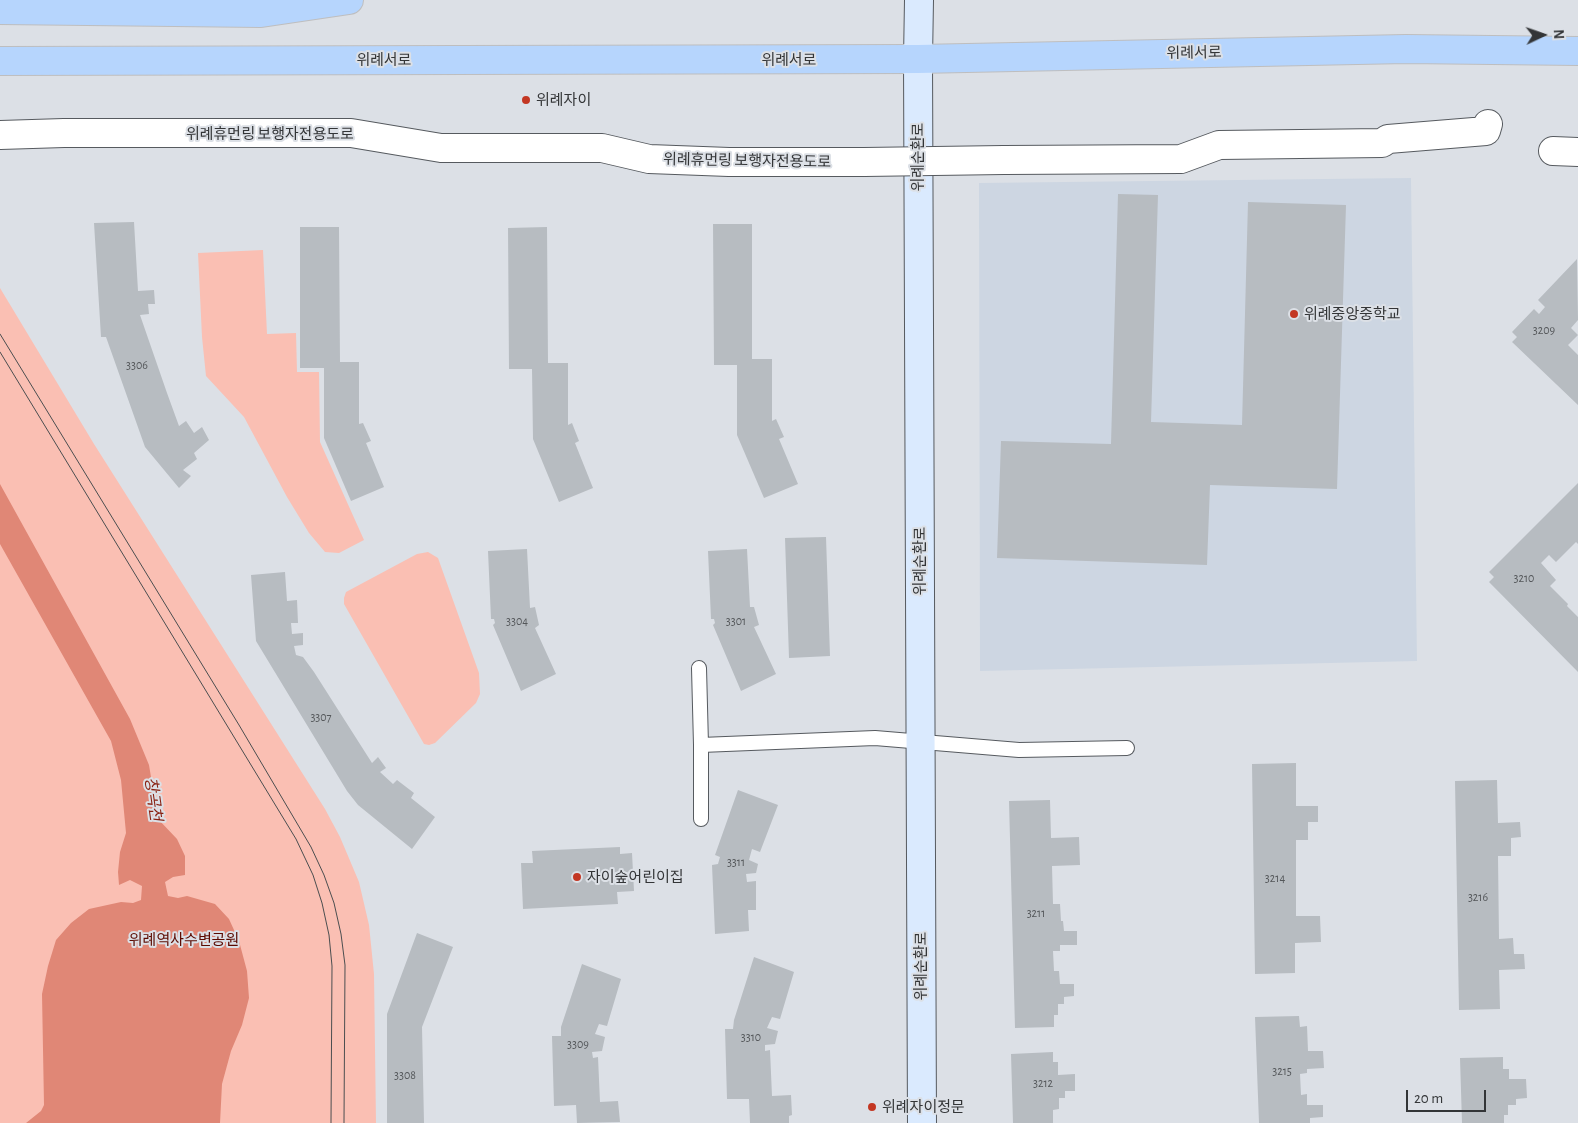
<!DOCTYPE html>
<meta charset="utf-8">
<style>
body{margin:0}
#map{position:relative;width:1578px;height:1123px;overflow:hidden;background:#dce0e6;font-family:"Alegreya Sans",sans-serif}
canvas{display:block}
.north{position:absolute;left:1518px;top:10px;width:50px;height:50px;-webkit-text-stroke:4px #dce0e6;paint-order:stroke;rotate:87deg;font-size:14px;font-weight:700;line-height:20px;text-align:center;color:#333537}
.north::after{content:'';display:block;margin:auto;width:18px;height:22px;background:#333537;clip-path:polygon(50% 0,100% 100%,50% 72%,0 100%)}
.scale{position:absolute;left:1406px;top:1090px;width:80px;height:22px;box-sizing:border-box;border:2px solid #333537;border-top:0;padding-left:6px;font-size:15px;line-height:18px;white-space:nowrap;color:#333537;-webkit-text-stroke:4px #dce0e6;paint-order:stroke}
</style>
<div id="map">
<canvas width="1578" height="1123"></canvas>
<div class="north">N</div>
<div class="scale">20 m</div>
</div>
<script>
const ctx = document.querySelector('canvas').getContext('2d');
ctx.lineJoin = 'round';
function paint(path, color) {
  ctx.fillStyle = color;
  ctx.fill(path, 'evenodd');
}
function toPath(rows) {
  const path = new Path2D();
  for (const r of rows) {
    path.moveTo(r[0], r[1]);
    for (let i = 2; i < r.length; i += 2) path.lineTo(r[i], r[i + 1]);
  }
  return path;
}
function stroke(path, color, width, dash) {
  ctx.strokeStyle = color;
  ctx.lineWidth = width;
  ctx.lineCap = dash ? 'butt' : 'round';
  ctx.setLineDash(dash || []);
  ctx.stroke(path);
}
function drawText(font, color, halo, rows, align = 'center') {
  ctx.font = font + ' "Alegreya Sans","Noto Sans KR",sans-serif';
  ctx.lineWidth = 4;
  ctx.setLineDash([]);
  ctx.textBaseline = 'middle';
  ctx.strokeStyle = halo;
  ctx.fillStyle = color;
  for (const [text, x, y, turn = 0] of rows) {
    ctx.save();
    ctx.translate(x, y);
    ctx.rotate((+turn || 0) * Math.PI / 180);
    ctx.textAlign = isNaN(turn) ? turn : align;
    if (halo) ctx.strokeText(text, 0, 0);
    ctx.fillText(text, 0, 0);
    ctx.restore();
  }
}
paint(toPath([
 [1411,178,1417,661,980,671,979,183]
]), '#cdd6e2');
paint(toPath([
 [263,250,267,334,296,333,297,372,319,372,320,442,364,540,339,553,325,552,309,533,287,497,244,417,206,376,202,337,198,253],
 [0,288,94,444,325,809,340,837,359,882,369,925,374,974,376,1123,0,1123],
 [428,552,438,558,479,673,480,694,476,703,435,743,429,745,424,744,344,604,344,598,346,592,417,554]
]), '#fabfb3');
paint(toPath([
 [0,484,130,719,149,765,158,819,177,839,185,856,185,875,173,877,165,882,168,896,178,898,187,896,215,904,229,919,239,941,247,971,249,998,242,1025,231,1051,222,1084,220,1123,26,1123,41,1111,44,1105,42,994,48,966,56,940,71,923,89,909,121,902,133,903,141,900,142,886,130,880,119,885,118,872,120,852,126,833,121,780,111,741,0,544]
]), '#e08776');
paint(toPath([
 [1118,194,1158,195,1151,422,1242,425,1248,202,1346,205,1337,489,1210,485,1207,565,997,558,1001,441,1111,444],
 [134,222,138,291,154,290,155,304,148,304,149,314,140,315,167,393,179,426,186,421,194,433,202,427,209,440,194,453,197,459,183,470,191,476,179,488,145,447,106,337,101,337,94,223],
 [713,224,752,224,752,359,772,359,772,421,776,419,784,437,779,439,798,484,764,498,737,435,737,365,714,365],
 [300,227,339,227,340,362,359,362,359,424,363,423,371,441,366,443,384,487,351,501,324,438,324,368,300,368],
 [547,227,548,363,568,363,568,425,572,423,579,441,575,443,593,488,559,502,533,439,532,369,509,369,508,228],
 [1577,259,1578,320,1571,328,1578,335,1568,345,1578,355,1578,405,1512,342,1517,337,1512,332,1534,309,1539,314,1545,307,1538,300],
 [1578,483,1578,544,1576,542,1556,562,1549,555,1541,563,1556,580,1550,586,1568,604,1567,606,1578,617,1578,672,1489,582,1494,577,1489,572],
 [826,537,830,656,789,658,785,538],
 [527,549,530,608,535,607,539,625,535,628,556,674,521,691,493,625,495,623,494,619,491,619,488,551],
 [747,549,750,607,754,607,759,625,754,627,776,674,741,691,713,625,715,623,714,619,711,619,708,551],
 [285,572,287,601,297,600,298,623,291,623,292,634,303,633,303,645,294,646,296,655,303,657,314,672,372,763,378,757,386,768,380,772,393,784,397,780,414,793,411,798,435,817,412,849,358,805,347,791,256,641,251,575],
 [1296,763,1296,806,1318,806,1318,822,1308,822,1308,840,1296,840,1296,916,1320,916,1321,942,1295,943,1295,973,1255,974,1252,764],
 [1497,780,1498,823,1520,822,1521,837,1511,838,1511,856,1498,856,1499,939,1513,938,1514,954,1524,954,1525,969,1499,970,1500,1009,1459,1010,1455,781],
 [738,790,778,805,760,852,752,849,749,860,758,864,756,873,746,874,747,882,756,881,756,910,748,910,749,931,715,934,712,865,718,864,720,857,715,855],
 [1050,800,1051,838,1079,837,1080,865,1052,866,1053,904,1060,904,1061,921,1063,921,1064,931,1077,931,1077,945,1060,945,1060,951,1053,951,1054,971,1059,971,1060,984,1074,984,1074,996,1064,997,1064,1004,1058,1004,1058,1015,1054,1015,1054,1027,1015,1028,1009,801],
 [620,847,620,854,632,853,634,891,617,892,618,904,523,909,521,863,533,863,532,851],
 [417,933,453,947,422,1027,424,1123,387,1123,387,1014],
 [754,957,794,972,780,1019,772,1017,767,1028,778,1031,775,1044,765,1045,765,1051,770,1050,772,1096,791,1095,792,1115,789,1116,789,1123,750,1123,749,1099,727,1099,725,1029,733,1029,734,1020],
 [582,964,621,979,607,1026,599,1024,595,1034,605,1037,602,1051,592,1052,593,1058,598,1057,600,1102,618,1101,620,1122,577,1123,576,1105,554,1106,552,1036,561,1036,561,1027],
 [1299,1016,1300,1027,1307,1026,1308,1051,1323,1051,1324,1068,1307,1069,1307,1073,1300,1074,1301,1095,1307,1094,1307,1105,1323,1105,1323,1117,1310,1118,1310,1123,1259,1123,1255,1017],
 [1053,1052,1053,1062,1058,1062,1058,1075,1075,1074,1075,1091,1065,1091,1065,1098,1059,1098,1059,1109,1053,1110,1053,1123,1013,1123,1011,1054],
 [1503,1057,1503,1069,1509,1069,1509,1079,1526,1079,1527,1098,1516,1099,1516,1105,1508,1105,1508,1115,1504,1115,1504,1123,1462,1123,1460,1058]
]), '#b7bcc1');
const lane = toPath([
 [699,668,701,745,701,819],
 [701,745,875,738,1019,750,1127,748]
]);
const street = toPath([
 [0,135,64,133,351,133,441,148,602,148,649,159,729,162,864,162],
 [1553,151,1578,152],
 [1004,160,1181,159,1219,145,1382,143,1388,139,1486,131,1488,124]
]);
const secondary = toPath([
 [919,0,918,59,922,1123]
]);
const primary = toPath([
 [0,10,261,13,349,0],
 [0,61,918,59,1406,49,1578,51]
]);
stroke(lane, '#565a5f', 16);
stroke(street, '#565a5f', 30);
stroke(secondary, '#565a5f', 30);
stroke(primary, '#bebebf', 30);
stroke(lane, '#fff', 14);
stroke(street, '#fff', 28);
stroke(secondary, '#daeafe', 28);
stroke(primary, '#b6d5fd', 28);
stroke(toPath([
 [0,334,239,725,311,847,324,875,334,903,341,934,345,965,344,1123],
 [0,352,296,839,313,875,322,903,329,935,332,966,331,1123]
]), '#4b4e50', 1);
const streetBridge = toPath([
 [864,162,1004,160]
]);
stroke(streetBridge, '#565a5f', 30, []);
stroke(streetBridge, '#fff', 28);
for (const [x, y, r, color] of [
 [526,100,5,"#c33723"],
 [1294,314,5,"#c33723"],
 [577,877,5,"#c33723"],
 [872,1107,5,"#c33723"]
]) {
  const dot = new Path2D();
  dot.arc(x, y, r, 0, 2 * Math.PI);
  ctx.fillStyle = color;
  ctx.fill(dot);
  stroke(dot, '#dce0e6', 2);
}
drawText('12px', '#54575a', null, [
 ["3209",1544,330],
 ["3306",137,365],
 ["3210",1524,578],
 ["3304",517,621],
 ["3301",736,621],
 ["3307",321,717],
 ["3311",736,862],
 ["3214",1275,878],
 ["3216",1478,897],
 ["3211",1036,913],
 ["3310",751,1037],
 ["3309",578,1044],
 ["3215",1282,1071],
 ["3308",405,1075],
 ["3212",1043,1083]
]);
drawText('15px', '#333537', '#dce0e6', [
 ["위례서로",1194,53,-1],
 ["위례서로",384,60],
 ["위례서로",789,60],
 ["위례휴먼링 보행자전용도로",270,134],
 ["위례순환로",918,157,-90],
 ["위례휴먼링 보행자전용도로",747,161,1],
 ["위례순환로",920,561,-90],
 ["위례순환로",921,966,-90]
]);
drawText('15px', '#333537', '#dce0e6', [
 ["위례자이",536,100],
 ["위례중앙중학교",1304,314],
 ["자이숲어린이집",587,877],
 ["위례자이정문",882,1107]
], 'left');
drawText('15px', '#5b0a01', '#dce0e6', [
 ["위례역사수변공원",184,940]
]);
drawText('italic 16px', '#881f0f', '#dce0e6', [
 ["창곡천",153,799,82]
]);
</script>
